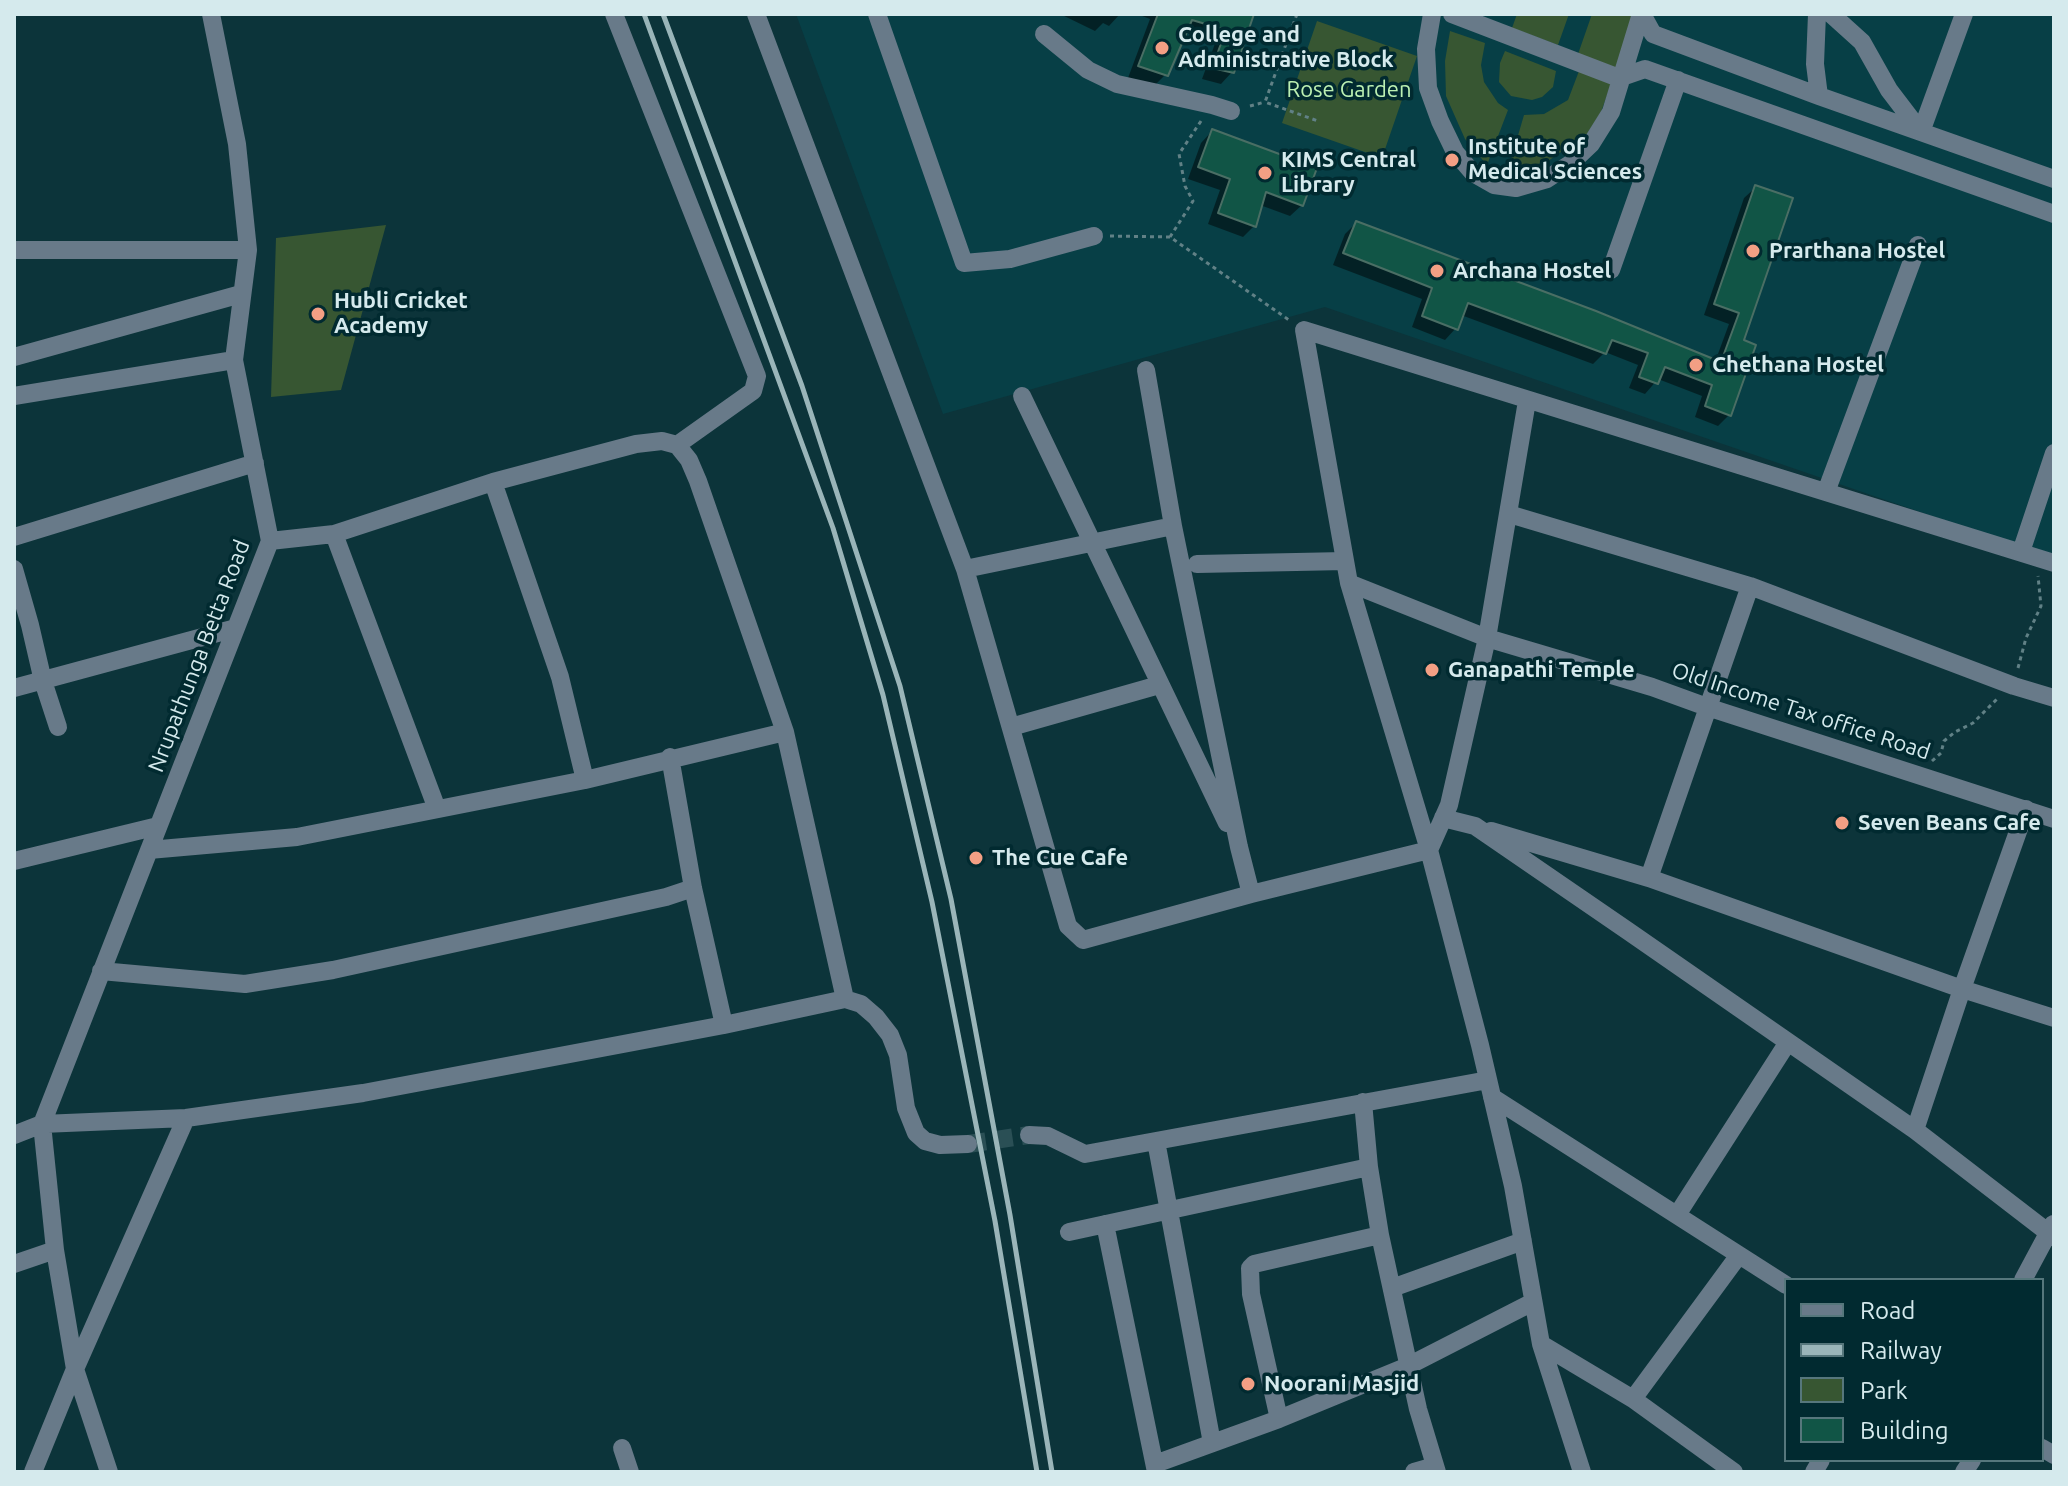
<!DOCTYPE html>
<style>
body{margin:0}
#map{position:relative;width:2068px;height:1486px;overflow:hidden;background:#0c343a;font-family:Ubuntu,sans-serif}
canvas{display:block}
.frame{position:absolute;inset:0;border:16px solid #d5eaed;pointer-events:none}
.legend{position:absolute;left:1784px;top:1278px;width:260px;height:184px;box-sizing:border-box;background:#012a30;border:2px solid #56777c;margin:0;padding:10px 14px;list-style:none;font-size:24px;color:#d5eaed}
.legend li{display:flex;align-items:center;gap:16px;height:40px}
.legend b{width:40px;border:2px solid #56777c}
</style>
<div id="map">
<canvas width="2068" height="1486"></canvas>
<div class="frame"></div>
<ul class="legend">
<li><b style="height:10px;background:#687a89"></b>Road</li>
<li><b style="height:10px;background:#9ab5b9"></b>Railway</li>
<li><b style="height:22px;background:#375632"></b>Park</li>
<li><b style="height:22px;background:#115546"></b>Building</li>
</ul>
</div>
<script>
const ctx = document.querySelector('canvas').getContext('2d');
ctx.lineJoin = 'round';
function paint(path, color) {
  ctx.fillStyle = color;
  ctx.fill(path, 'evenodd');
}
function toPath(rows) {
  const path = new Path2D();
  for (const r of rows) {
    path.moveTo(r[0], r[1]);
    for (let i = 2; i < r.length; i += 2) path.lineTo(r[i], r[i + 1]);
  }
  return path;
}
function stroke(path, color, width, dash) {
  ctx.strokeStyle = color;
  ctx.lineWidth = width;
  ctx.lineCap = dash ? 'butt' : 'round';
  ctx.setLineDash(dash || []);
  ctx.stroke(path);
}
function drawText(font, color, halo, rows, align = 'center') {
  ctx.font = font + ' Ubuntu,sans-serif';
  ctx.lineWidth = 7;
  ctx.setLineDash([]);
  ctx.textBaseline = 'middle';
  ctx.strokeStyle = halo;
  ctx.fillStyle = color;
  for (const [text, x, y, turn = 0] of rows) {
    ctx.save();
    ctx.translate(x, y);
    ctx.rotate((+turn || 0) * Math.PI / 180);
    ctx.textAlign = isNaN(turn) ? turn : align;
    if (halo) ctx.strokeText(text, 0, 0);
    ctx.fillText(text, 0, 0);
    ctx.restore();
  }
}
paint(toPath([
 [796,14,2054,14,2054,558,1325,307,943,414]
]), '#073f46');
paint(toPath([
 [1517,14,1569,14,1558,45,1512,28],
 [1592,14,1634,14,1617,71,1577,57],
 [1317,21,1417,56,1382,158,1282,123],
 [1450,31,1485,43,1481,65,1484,82,1498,103,1508,110,1487,165,1465,139,1446,96,1445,61],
 [1505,51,1556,71,1553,87,1542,97,1532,100,1511,96,1499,82,1500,63],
 [1579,71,1611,84,1601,112,1587,134,1548,161,1507,173,1524,115,1544,114,1568,100],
 [386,225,341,390,271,397,276,238]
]), '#375632');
paint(toPath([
 [1060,14,1120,14,1109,26,1103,23,1095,31],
 [1137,14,1251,14,1232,72,1221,84,1202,79,1216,41,1184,32,1166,74,1154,86,1128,78,1150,19],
 [1212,131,1302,205,1290,216,1260,205,1254,226,1243,237,1208,224,1220,190,1188,179,1201,143],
 [1756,187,1741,342,1729,415,1718,426,1695,417,1702,396,1658,379,1645,394,1629,388,1638,365,1605,352,1593,364,1461,315,1456,328,1445,340,1412,327,1422,299,1333,265,1345,234,1356,223,1715,362,1729,324,1704,315,1744,198]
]), '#0007');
const building = toPath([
 [1158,14,1254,14,1234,73,1212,68,1226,30,1192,20,1168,76,1138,66,1158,14],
 [1212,129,1317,168,1303,206,1266,192,1256,227,1218,213,1230,179,1198,167,1212,129],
 [1755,185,1793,198,1744,340,1756,345,1731,416,1705,406,1712,385,1665,367,1658,384,1639,377,1648,353,1612,340,1606,354,1468,303,1458,330,1422,316,1432,288,1343,253,1356,221,1596,311,1721,362,1739,313,1714,304,1755,185]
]);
paint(building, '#115546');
stroke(building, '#4a6e64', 2);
stroke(toPath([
 [968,1144,1029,1135]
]), '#2a4f55', 18, [18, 9]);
stroke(toPath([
 [1297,14,1265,102,1318,121],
 [1250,106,1265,102],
 [1201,121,1179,154,1185,186,1193,201,1170,237,1289,320],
 [1110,236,1170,237],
 [2018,668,2026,638,2041,606,2038,576],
 [1932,761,1941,753,1944,741,1955,732,1973,723,1997,699]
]), '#618186', 3, [4, 4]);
stroke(toPath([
 [614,14,757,376,753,391,677,445],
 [756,14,965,569,1068,926,1083,940,1251,894,1429,850,1349,583,1304,330,2054,563],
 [877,14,964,263,1010,259,1094,236],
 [1432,14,1426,49,1428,88,1440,121,1455,152,1473,173,1494,185,1516,188,1547,179,1570,164,1591,144,1611,112,1641,14],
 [1452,14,1619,78,1645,69,2054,214],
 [1642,14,1653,34,1819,96,2054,179],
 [1817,14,1815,64,1819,96],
 [1831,14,1862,42,1889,90,1921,132],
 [1044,34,1088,70,1117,84,1212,105,1231,111],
 [1921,132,1964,14],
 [14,250,248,250],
 [1611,270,1678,80],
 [14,357,241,294],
 [1146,370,1173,526],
 [14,396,234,360],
 [1022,396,1227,823],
 [1527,401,1487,638,1449,805,1429,850,1480,1045,1513,1186,1541,1344,1582,1472],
 [493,482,560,677,585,780],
 [1826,492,1918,245],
 [1509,514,1750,586,2014,686,2054,698],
 [334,534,437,809],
 [14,537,255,463],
 [270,541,334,534,493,482,636,444,662,441,677,445,689,460,698,481,785,732,845,999],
 [2021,552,2054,453],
 [1197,564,1345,561],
 [14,569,30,625,43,681,58,727],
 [965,569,1173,526,1239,847,1251,894],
 [1349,583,1487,638,1652,687,1707,707,2054,819],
 [14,688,236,628],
 [1011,727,1159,685],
 [670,757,693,888,724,1025],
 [1443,818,1475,826,1628,931,1915,1130,2054,1237],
 [1491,831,1649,878,1962,989,2054,1018],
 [149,850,297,837,585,780,785,732],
 [14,861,158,826],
 [1649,878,1750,586],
 [101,971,245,984,333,970,666,897,693,888],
 [1492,1097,1786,1285],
 [1915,1130,1962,989,2026,809],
 [14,1135,42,1124,186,1118,363,1093,724,1025,845,999,861,1004,876,1017,890,1035,898,1055,906,1108,916,1133,925,1141,940,1145,968,1144],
 [1029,1135,1048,1136,1085,1154,1488,1080],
 [1156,1141,1212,1443],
 [1369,1167,1380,1235,1418,1409,1437,1472],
 [1677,1215,1788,1042],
 [1105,1224,1156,1472],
 [1069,1232,1369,1167,1363,1102],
 [14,1264,55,1250],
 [2023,1280,2053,1224],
 [1392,1288,1523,1241],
 [1541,1344,1633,1399,1734,1472],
 [1633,1399,1739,1255],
 [1279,1419,1251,1294,1250,1268,1254,1264,1380,1235],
 [622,1448,630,1472],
 [2042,1448,2054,1455],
 [1155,1464,1279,1419,1408,1366,1533,1302],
 [33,1472,75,1369,186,1118],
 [109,1472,75,1369,55,1250,42,1124,270,541,234,360,248,250,237,144,211,14],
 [1414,1472,1435,1466],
 [1814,1472,1821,1460],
 [1964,1472,1972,1460]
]), '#687a89', 18);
stroke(toPath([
 [644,14,833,528,883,695,932,902,995,1221,1037,1472],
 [663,14,802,386,900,686,951,899,1010,1215,1052,1472]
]), '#9ab5b9', 5);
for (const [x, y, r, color] of [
 [1162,48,8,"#f39f84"],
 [1452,160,8,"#f39f84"],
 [1265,173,8,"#f39f84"],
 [1753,251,8,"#f39f84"],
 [1437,271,8,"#f39f84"],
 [318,314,8,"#f39f84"],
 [1696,365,8,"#f39f84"],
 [1432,670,8,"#f39f84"],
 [1842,823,8,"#f39f84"],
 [976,858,8,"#f39f84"],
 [1248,1384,8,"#f39f84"]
]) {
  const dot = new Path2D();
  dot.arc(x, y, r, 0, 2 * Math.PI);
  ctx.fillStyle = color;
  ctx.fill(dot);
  stroke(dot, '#012a30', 3);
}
drawText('bold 22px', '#d5eaed', '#012a30', [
 ["College and",1178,35],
 ["Administrative Block",1178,60],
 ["Institute of",1468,147],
 ["Medical Sciences",1468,172],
 ["KIMS Central",1281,160],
 ["Library",1281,185],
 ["Prarthana Hostel",1769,251],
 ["Archana Hostel",1453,271],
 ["Hubli Cricket",334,301],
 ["Academy",334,326],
 ["Chethana Hostel",1712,365],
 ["Ganapathi Temple",1448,670],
 ["Seven Beans Cafe",1858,823],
 ["The Cue Cafe",992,858],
 ["Noorani Masjid",1264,1384]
], 'left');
drawText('22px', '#bcf0b2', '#012a30', [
 ["Rose Garden",1349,90]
]);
drawText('22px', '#d5eaed', '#012a30', [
 ["Nrupathunga Betta Road",199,656,-69],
 ["Old Income Tax office Road",1801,711,18]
]);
</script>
